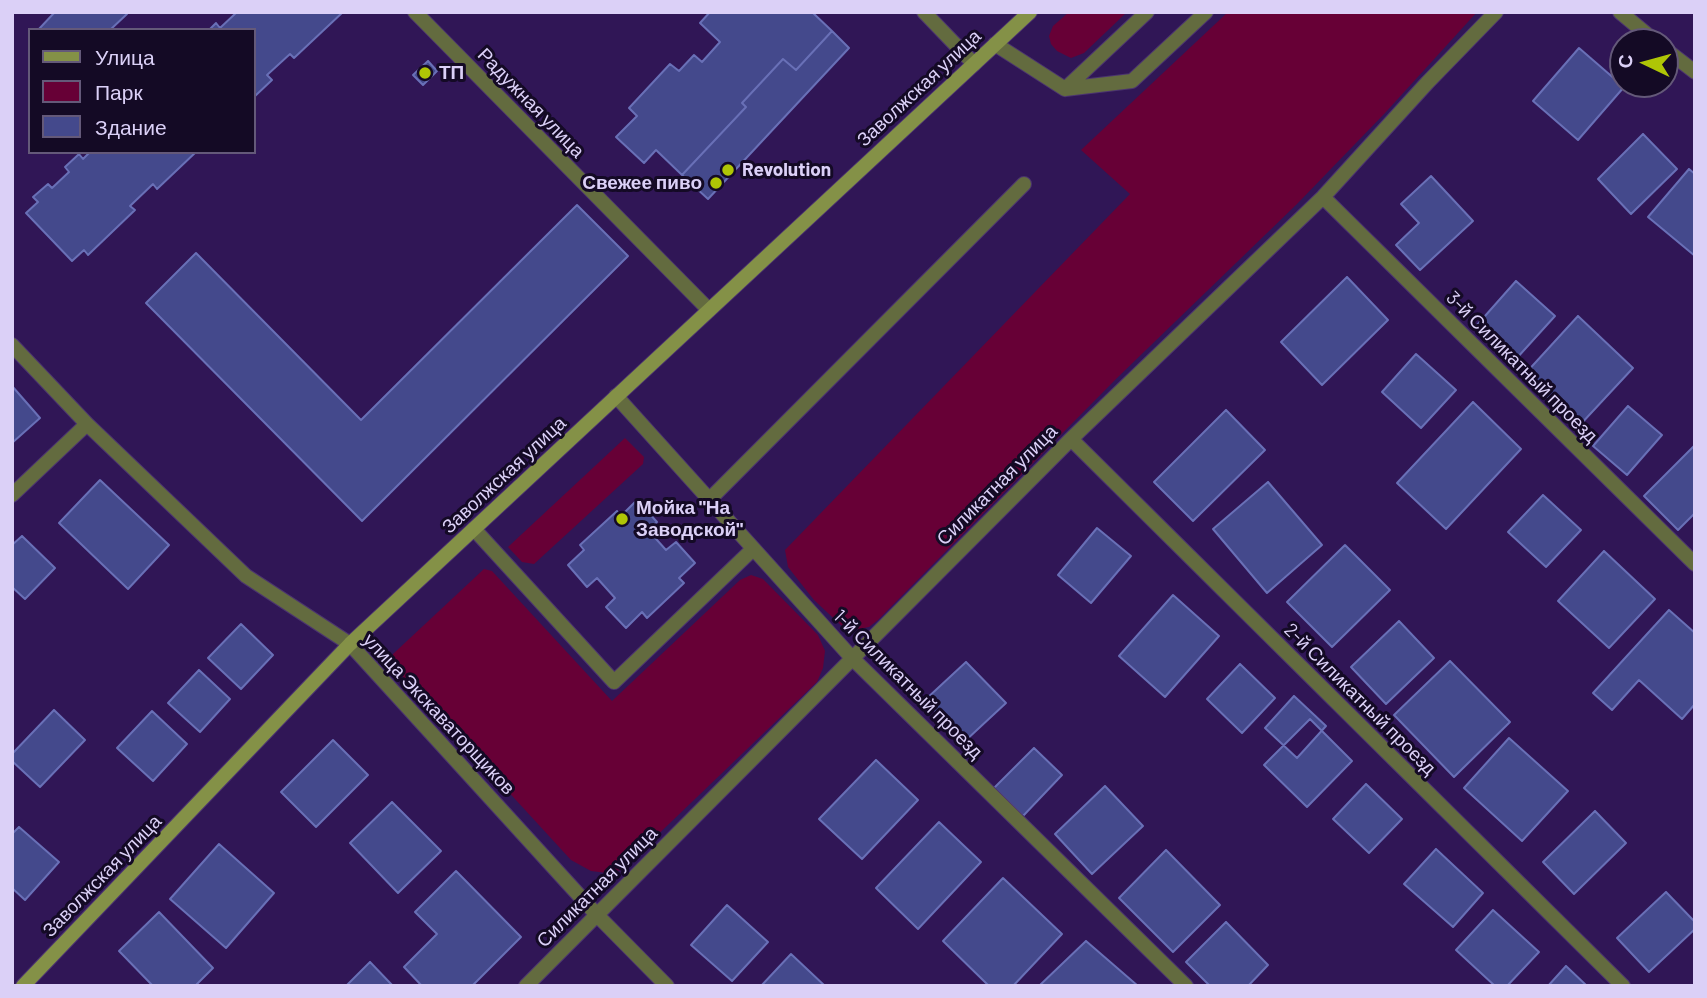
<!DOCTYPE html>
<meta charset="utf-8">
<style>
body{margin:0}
#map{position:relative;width:1707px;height:998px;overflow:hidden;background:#301656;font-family:Barlow,sans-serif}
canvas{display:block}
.frame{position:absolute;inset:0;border:14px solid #dbd0f7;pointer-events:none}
.legend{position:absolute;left:28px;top:28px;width:228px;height:126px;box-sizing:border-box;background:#140a25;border:2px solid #645979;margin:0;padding:9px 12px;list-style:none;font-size:21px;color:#dbd0f7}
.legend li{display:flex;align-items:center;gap:14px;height:35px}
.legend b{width:35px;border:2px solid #645979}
.north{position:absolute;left:1609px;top:28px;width:70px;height:70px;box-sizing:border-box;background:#140a25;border:2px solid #645979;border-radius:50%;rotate:275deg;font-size:19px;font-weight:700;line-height:28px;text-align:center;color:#dbd0f7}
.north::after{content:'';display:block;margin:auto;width:24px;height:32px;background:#afc506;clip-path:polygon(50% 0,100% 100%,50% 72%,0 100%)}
</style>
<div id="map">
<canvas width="1707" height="998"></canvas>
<div class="frame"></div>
<ul class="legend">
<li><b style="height:9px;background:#849147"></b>Улица</li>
<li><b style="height:19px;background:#670036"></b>Парк</li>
<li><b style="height:19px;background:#44498c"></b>Здание</li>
</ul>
<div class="north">С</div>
</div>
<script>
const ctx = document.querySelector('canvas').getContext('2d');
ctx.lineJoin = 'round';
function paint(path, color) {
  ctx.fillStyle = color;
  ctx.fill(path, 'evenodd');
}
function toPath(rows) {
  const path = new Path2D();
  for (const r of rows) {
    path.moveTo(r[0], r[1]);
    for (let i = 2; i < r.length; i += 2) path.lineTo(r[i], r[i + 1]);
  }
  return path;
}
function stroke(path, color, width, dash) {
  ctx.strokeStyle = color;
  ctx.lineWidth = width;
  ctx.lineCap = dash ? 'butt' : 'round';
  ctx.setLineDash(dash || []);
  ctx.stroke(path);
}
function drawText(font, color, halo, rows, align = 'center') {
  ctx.font = font + ' Barlow,sans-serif';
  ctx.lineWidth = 6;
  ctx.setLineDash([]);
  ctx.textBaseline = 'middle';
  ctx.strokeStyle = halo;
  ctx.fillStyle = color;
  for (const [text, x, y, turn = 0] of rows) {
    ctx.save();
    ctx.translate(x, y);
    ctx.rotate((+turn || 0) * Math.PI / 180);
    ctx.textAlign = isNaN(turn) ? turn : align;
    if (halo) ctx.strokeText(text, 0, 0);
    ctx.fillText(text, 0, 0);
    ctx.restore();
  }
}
paint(toPath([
 [1069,12,1127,12,1084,53,1071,58,1057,51,1051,44,1049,36,1053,26],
 [1228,12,1477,12,1385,113,1297,204,1117,378,878,620,869,627,854,630,844,628,814,600,788,567,785,550,1130,194,1081,150],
 [625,438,644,457,643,464,534,564,522,562,508,547],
 [484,569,492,571,612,701,740,580,751,575,763,579,818,635,825,651,823,668,817,682,621,870,607,873,591,871,571,860,392,665,391,660,393,654]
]), '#670036');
const building = toPath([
 [55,12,125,12,127,14,110,30,38,30,55,12],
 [237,12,343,12,294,58,290,54,267,75,272,80,254,97,254,30,209,30,216,23,220,28,237,12],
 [710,12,812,12,832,31,796,70,783,59,742,103,746,107,682,175,656,150,644,163,616,137,637,116,629,108,670,64,679,71,694,55,702,62,720,42,700,23,710,12],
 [832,31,849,48,708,199,682,175,746,107,742,103,783,59,796,70,832,31],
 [1579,48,1624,87,1578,140,1533,101,1579,48],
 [428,61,437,71,423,85,413,75,428,61],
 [1643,134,1677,169,1631,214,1598,179,1643,134],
 [90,152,196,152,157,189,153,184,130,206,135,210,88,255,84,250,72,261,26,213,38,202,33,197,48,184,52,188,69,172,65,167,79,154,83,159,90,152],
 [1689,169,1695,174,1695,256,1648,217,1689,169],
 [1431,176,1473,221,1420,270,1396,245,1419,223,1401,204,1431,176],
 [577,205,628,256,362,521,146,303,196,253,361,420,577,205],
 [1347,277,1388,320,1322,385,1281,342,1347,277],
 [1516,281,1555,316,1516,359,1477,325,1516,281],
 [1578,316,1633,368,1579,426,1524,375,1578,316],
 [1416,354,1456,390,1421,428,1382,392,1416,354],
 [12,386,40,418,12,443,12,386],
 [1473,402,1521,449,1446,529,1397,483,1473,402],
 [1628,406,1662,435,1627,475,1593,446,1628,406],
 [1226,410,1265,450,1193,521,1154,482,1226,410],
 [1695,445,1695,513,1678,530,1644,496,1695,445],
 [100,480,169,545,128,589,59,523,100,480],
 [1268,482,1322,545,1267,593,1213,529,1268,482],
 [1543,495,1581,530,1546,567,1508,532,1543,495],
 [637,500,657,522,648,530,666,550,676,542,695,563,679,578,684,583,647,618,642,612,626,628,606,607,615,598,597,578,587,587,568,565,584,550,580,545,617,511,621,516,637,500],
 [1097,528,1131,556,1091,603,1058,575,1097,528],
 [22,536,55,568,25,599,12,587,12,545,22,536],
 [1345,545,1390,590,1332,647,1287,602,1345,545],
 [1604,551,1655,599,1609,648,1558,601,1604,551],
 [1173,595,1219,636,1165,697,1119,656,1173,595],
 [1669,610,1695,633,1695,704,1682,719,1639,680,1612,710,1593,693,1669,610],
 [1399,621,1434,658,1386,704,1351,667,1399,621],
 [241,624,273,655,241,689,208,658,241,624],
 [1450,661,1510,722,1454,777,1394,715,1450,661],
 [966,662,1006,703,964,742,925,700,966,662],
 [1240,664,1275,698,1242,733,1207,699,1240,664],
 [199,670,230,699,200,732,168,703,199,670],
 [1294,696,1326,726,1297,758,1265,728,1294,696],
 [54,710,85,740,40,787,12,761,12,754,54,710],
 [152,711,187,744,153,781,117,748,152,711],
 [1310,719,1352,761,1307,807,1264,765,1310,719],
 [1509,738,1568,791,1522,841,1464,788,1509,738],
 [333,740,368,775,316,827,281,792,333,740],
 [1034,748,1062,775,1023,816,994,788,1034,748],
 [876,760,918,800,862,859,819,819,876,760],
 [1366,784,1402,819,1369,853,1333,819,1366,784],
 [1105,786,1143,826,1092,874,1055,834,1105,786],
 [392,802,441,851,398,893,350,843,392,802],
 [1595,811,1626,843,1574,894,1543,862,1595,811],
 [939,822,981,862,918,929,876,888,939,822],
 [19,827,59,862,25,900,12,888,12,834,19,827],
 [219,844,274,893,226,948,170,899,219,844],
 [1436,849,1483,893,1453,927,1404,884,1436,849],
 [1166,850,1220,905,1173,952,1119,898,1166,850],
 [456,871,521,937,472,986,422,986,404,967,437,934,415,912,456,871],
 [1003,878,1062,934,1013,986,989,986,943,941,1003,878],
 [1666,892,1695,922,1695,929,1649,972,1617,938,1666,892],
 [727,905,768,942,732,981,691,945,727,905],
 [1493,910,1539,952,1507,986,1495,986,1456,950,1493,910],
 [159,912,213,968,195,986,153,986,119,951,159,912],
 [1226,922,1268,965,1248,986,1210,986,1186,962,1226,922],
 [1086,941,1138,986,1039,986,1086,941],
 [791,954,825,986,761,986,791,954],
 [370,962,393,986,346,986,370,962],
 [1566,966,1587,986,1548,986,1566,966]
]);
paint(building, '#44498c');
stroke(building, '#6970b7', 2);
const service = toPath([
 [924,12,974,64],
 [995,44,1065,89,1147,12],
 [1065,89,1132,81,1206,12],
 [709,500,1024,184],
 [474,529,614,682,753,549]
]);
const minor = toPath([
 [415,12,709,310],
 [1620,12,1656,42],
 [1665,49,1695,72],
 [1323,197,1695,564],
 [12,345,87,424,246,576,350,644,597,915,667,986],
 [616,396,852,658,1186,986],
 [1071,439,1623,986],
 [12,495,87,424],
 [526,986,1071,439,1323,197,1427,83,1496,12]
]);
const secondary = toPath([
 [23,986,350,644,1030,12]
]);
stroke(service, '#4b3470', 16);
stroke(minor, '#4b3470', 16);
stroke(secondary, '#4b3470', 16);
stroke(service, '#636b3f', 14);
stroke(minor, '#636b3f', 14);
stroke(secondary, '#849147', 14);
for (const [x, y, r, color] of [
 [425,73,7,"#afc506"],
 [728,170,7,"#afc506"],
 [716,183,7,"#afc506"],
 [622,519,7,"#afc506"]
]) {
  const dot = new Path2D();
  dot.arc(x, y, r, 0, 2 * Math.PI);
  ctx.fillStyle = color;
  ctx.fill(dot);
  stroke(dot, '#140a25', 2.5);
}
drawText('bold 19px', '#dbd0f7', '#140a25', [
 ["ТП",439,73],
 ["Revolution",742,170],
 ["Свежее пиво",702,183,"right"],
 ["Мойка \"На",636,508],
 ["Заводской\"",636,530]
], 'left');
drawText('19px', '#dbd0f7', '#140a25', [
 ["Заволжская улица",919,88,-43],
 ["Радужная улица",531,103,46],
 ["3-й Силикатный проезд",1522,367,45],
 ["Заволжская улица",504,475,-43],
 ["Силикатная улица",997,485,-45],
 ["1-й Силикатный проезд",908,684,45],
 ["2-й Силикатный проезд",1360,699,45],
 ["улица Экскаваторщиков",439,714,47],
 ["Заволжская улица",102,876,-46],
 ["Силикатная улица",597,887,-45]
]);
</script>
